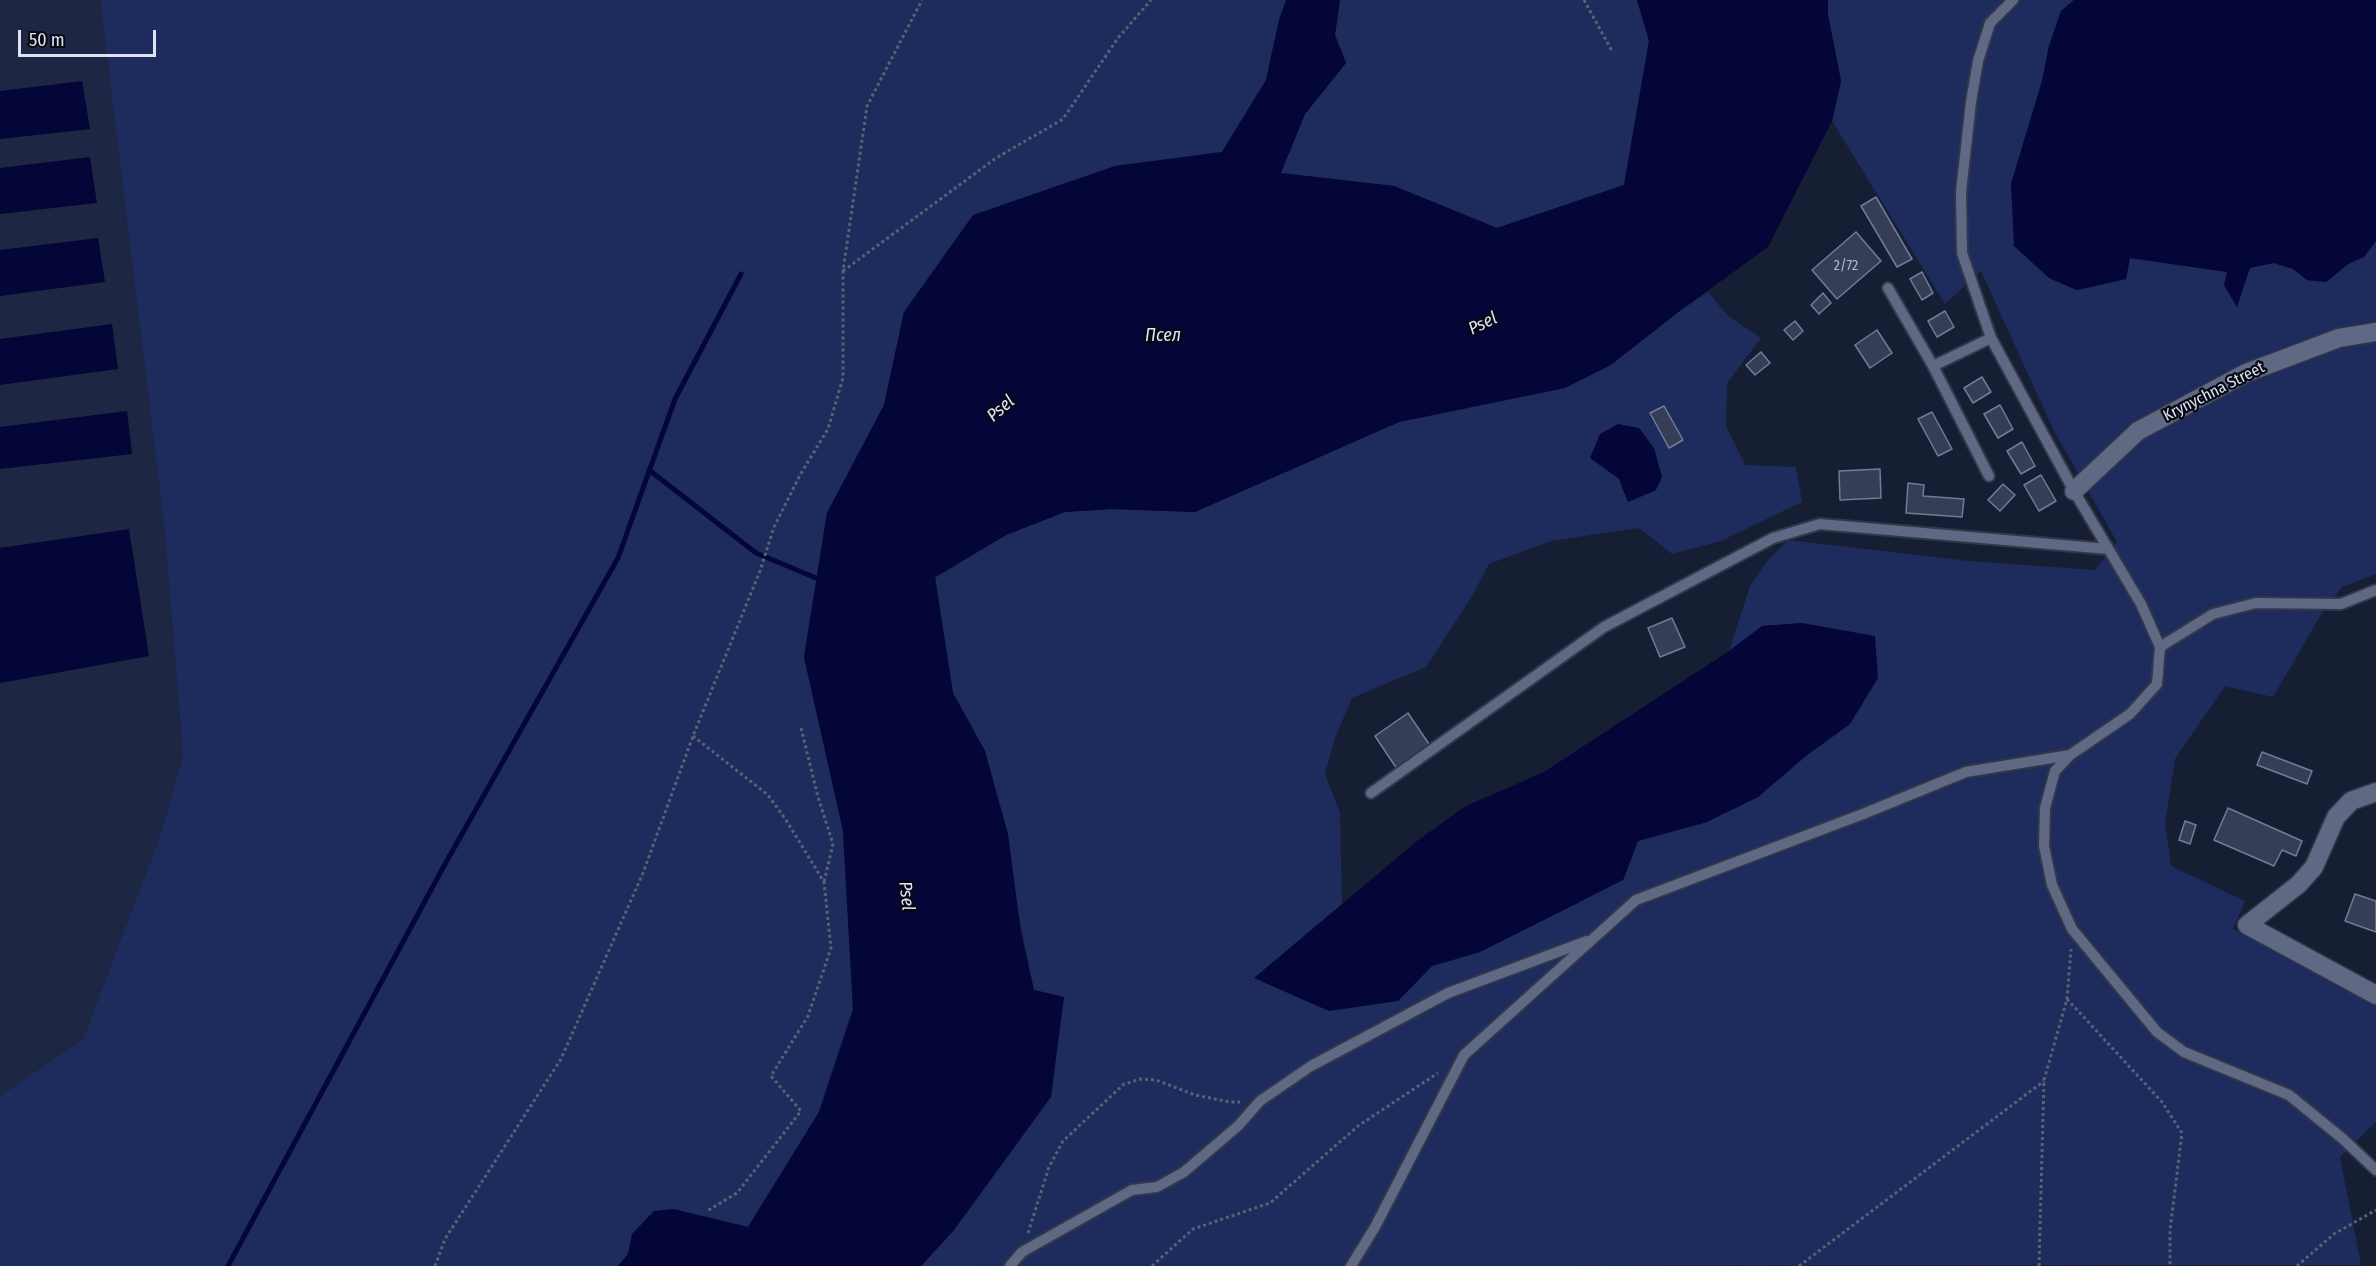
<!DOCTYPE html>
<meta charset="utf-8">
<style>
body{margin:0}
#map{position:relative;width:2376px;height:1266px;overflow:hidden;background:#161e34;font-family:"Fira Sans Condensed",sans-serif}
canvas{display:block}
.scale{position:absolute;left:18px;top:30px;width:138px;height:27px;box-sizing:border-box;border:3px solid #dde3f2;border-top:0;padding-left:8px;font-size:18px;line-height:21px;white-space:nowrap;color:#dde3f2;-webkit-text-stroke:4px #060812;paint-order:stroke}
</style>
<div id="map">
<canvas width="2376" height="1266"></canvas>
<div class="scale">50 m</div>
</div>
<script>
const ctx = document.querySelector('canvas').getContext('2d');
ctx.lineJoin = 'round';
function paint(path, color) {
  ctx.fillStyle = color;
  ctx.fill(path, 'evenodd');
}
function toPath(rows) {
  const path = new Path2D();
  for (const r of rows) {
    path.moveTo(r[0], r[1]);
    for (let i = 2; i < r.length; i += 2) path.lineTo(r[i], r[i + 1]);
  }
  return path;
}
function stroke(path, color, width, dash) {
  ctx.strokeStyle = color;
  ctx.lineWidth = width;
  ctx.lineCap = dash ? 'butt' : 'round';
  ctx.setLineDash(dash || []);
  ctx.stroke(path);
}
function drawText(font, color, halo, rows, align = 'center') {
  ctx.font = font + ' "Fira Sans Condensed",sans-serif';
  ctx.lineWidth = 4.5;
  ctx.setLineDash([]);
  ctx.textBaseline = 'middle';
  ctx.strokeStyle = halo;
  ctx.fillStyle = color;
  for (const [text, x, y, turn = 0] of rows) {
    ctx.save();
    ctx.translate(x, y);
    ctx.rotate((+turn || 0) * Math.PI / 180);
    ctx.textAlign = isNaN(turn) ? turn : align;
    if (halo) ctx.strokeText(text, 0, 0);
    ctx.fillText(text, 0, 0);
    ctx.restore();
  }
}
paint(toPath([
 [0,0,100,0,164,525,183,756,159,839,83,1039,0,1096]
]), '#1d2642');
paint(toPath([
 [100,0,1286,0,1279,20,1266,80,1222,152,1115,166,904,312,884,405,827,513,804,657,843,831,853,1009,819,1112,748,1227,673,1209,633,1234,628,1254,618,1266,0,1266,0,1096,83,1039,159,839,183,756,164,525],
 [1340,0,1637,0,1649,40,1624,185,1497,228,1394,186,1280,173,1305,114,1346,63,1335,35],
 [1828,0,2074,0,2061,11,2049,46,2042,81,2011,184,2014,212,2049,278,2077,290,2126,279,2129,258,2228,272,2273,263,2293,269,2307,280,2326,282,2348,264,2364,257,2376,241,2376,574,2342,587,2322,613,2273,697,2225,686,2175,759,2165,823,2171,866,2245,901,2233,929,2376,1003,2376,1122,2340,1157,2361,1265,921,1266,954,1230,1064,997,1034,990,985,751,953,693,935,578,1006,535,1065,512,1112,509,1195,512,1399,422,1565,388,1708,292,1728,316,1761,338,1727,383,1726,426,1745,465,1796,467,1802,502,1721,541,1672,554,1639,528,1551,541,1489,564,1471,598,1426,667,1352,698,1335,738,1325,774,1340,813,1342,906,1255,978,1398,1001,1432,966,1480,952,1623,880,1638,841,1707,822,1806,756,1850,724,1802,623,1763,626,1729,651,1750,586,1767,561,1788,540,1969,561,2095,570,2117,542,2053,429,1981,271,1945,304,1832,121,1841,81,1828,15],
 [1619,479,1656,490,1628,502]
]), '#1e2b5d');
paint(toPath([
 [1286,0,1340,0,1335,35,1346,63,1305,114,1281,173,1394,186,1497,228,1624,185,1649,41,1637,0,1828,0,1828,15,1841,81,1832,121,1768,247,1681,310,1611,365,1565,388,1399,422,1195,512,1112,509,1065,512,1006,535,935,577,953,693,985,751,1008,834,1021,933,1034,990,1064,997,1051,1097,954,1230,921,1266,618,1266,628,1254,632,1234,654,1211,673,1209,748,1227,819,1112,853,1009,843,831,804,657,827,513,884,405,904,312,973,215,1115,166,1222,152,1266,80,1279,20],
 [2074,0,2376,0,2376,241,2364,257,2348,264,2326,282,2307,280,2293,269,2274,263,2250,268,2237,307,2224,285,2227,272,2130,258,2126,279,2077,290,2049,278,2014,246,2011,184,2042,81,2049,46,2061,11],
 [82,81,90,129,0,139,0,91],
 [90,157,97,203,0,214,0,168],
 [98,238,105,282,0,296,0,250],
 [112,324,118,369,0,385,0,339],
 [127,411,132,454,0,469,0,427],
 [1618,424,1639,428,1654,448,1662,477,1656,490,1628,502,1619,479,1590,458,1600,434],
 [129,529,149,656,0,683,0,548],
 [1802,623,1875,636,1878,678,1850,724,1806,756,1758,797,1707,822,1638,841,1623,880,1480,952,1432,966,1398,1001,1329,1011,1254,978,1417,841,1466,806,1544,772,1729,651,1762,626]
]), '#040637');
stroke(toPath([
 [649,470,756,553,821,580],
 [228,1266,445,864,618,558,675,399,741,274]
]), '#040637', 5);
const building = toPath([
 [1876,197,1912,259,1897,267,1861,206,1876,197],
 [1856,232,1881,261,1837,299,1812,270,1856,232],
 [1922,272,1933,293,1922,300,1910,279,1922,272],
 [1823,293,1831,303,1819,314,1811,305,1823,293],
 [1945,311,1954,327,1937,337,1928,321,1945,311],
 [1795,321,1803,331,1793,340,1784,330,1795,321],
 [1877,330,1892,353,1870,368,1855,345,1877,330],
 [1761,352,1770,363,1755,375,1746,365,1761,352],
 [1982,377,1991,392,1973,403,1964,388,1982,377],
 [2000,405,2013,429,1998,438,1984,414,2000,405],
 [1664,406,1683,440,1669,448,1650,413,1664,406],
 [1932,412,1952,449,1938,456,1918,419,1932,412],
 [2022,442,2035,466,2021,474,2007,451,2022,442],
 [1880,469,1881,498,1840,500,1839,471,1880,469],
 [2041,475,2056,501,2039,511,2024,485,2041,475],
 [1908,483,1924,485,1923,496,1964,499,1962,517,1906,513,1908,483],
 [2003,484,2015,495,2000,511,1988,500,2003,484],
 [1672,618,1685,647,1660,657,1648,628,1672,618],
 [1408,713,1431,747,1397,769,1375,736,1408,713],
 [2262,752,2312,771,2307,784,2257,765,2262,752],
 [2228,808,2302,841,2296,856,2282,850,2274,866,2214,840,2228,808],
 [2185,821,2196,825,2190,844,2179,840,2185,821],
 [2355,894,2376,901,2376,932,2345,921,2355,894]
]);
paint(building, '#363e57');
stroke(building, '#727c97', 1.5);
const lane = toPath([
 [2013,0,1990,23,1978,61,1971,102,1961,192,1962,253,1991,338,2074,491,2141,604,2160,647,2157,684,2130,714,2070,755,2055,771,2045,808,2044,846,2052,885,2072,929,2157,1032,2184,1052,2289,1095,2343,1139,2376,1170],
 [1888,288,1933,366,1991,338],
 [1933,366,1989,476],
 [2160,647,2213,614,2256,603,2341,604,2376,590],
 [1371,793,1604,627,1773,538,1820,524,2108,549],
 [1010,1266,1022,1252,1132,1190,1157,1187,1184,1172,1238,1126,1260,1101,1311,1066,1448,993,1587,941],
 [1351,1266,1375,1227,1464,1055,1636,900,1863,814,1966,772,2070,755]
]);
const street = toPath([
 [2074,491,2138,431,2246,373,2339,338,2376,332],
 [2376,792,2351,801,2336,817,2314,867,2299,884,2247,925,2376,995]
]);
stroke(lane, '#34374a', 14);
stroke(street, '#34374a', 21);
stroke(toPath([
 [1584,0,1612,51],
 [843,271,996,158,1063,119,1118,38,1151,0],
 [801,728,818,797,833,844,824,882],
 [693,736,768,795,786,820,824,882,831,948,808,1016,771,1076,801,1111,737,1193,707,1211],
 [2067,999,2162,1102,2182,1133,2170,1230,2170,1266],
 [1028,1233,1049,1167,1063,1141,1124,1084,1141,1079,1156,1080,1195,1095,1230,1102,1240,1102],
 [435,1266,445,1239,561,1059,643,873,693,736,760,571,774,527,800,475,828,429,843,378,843,271,867,106,922,0],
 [1152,1266,1193,1229,1270,1203,1358,1126,1438,1073],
 [1799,1266,2044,1081],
 [2039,1266,2044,1080,2067,999,2071,949],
 [2297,1266,2334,1234,2376,1210]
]), '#5a6175', 3, [3, 3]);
stroke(lane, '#5f6984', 10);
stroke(street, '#5f6984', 18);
drawText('14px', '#b3bacb', null, [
 ["2/72",1846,266]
]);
drawText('16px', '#dde3f2', '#060812', [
 ["Krynychna Street",2214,392,-27]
]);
drawText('italic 18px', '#dde4f5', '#060812', [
 ["Psel",1483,324,-26],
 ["Псел",1163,336],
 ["Psel",1001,409,-41],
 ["Psel",906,896,83]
]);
</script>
